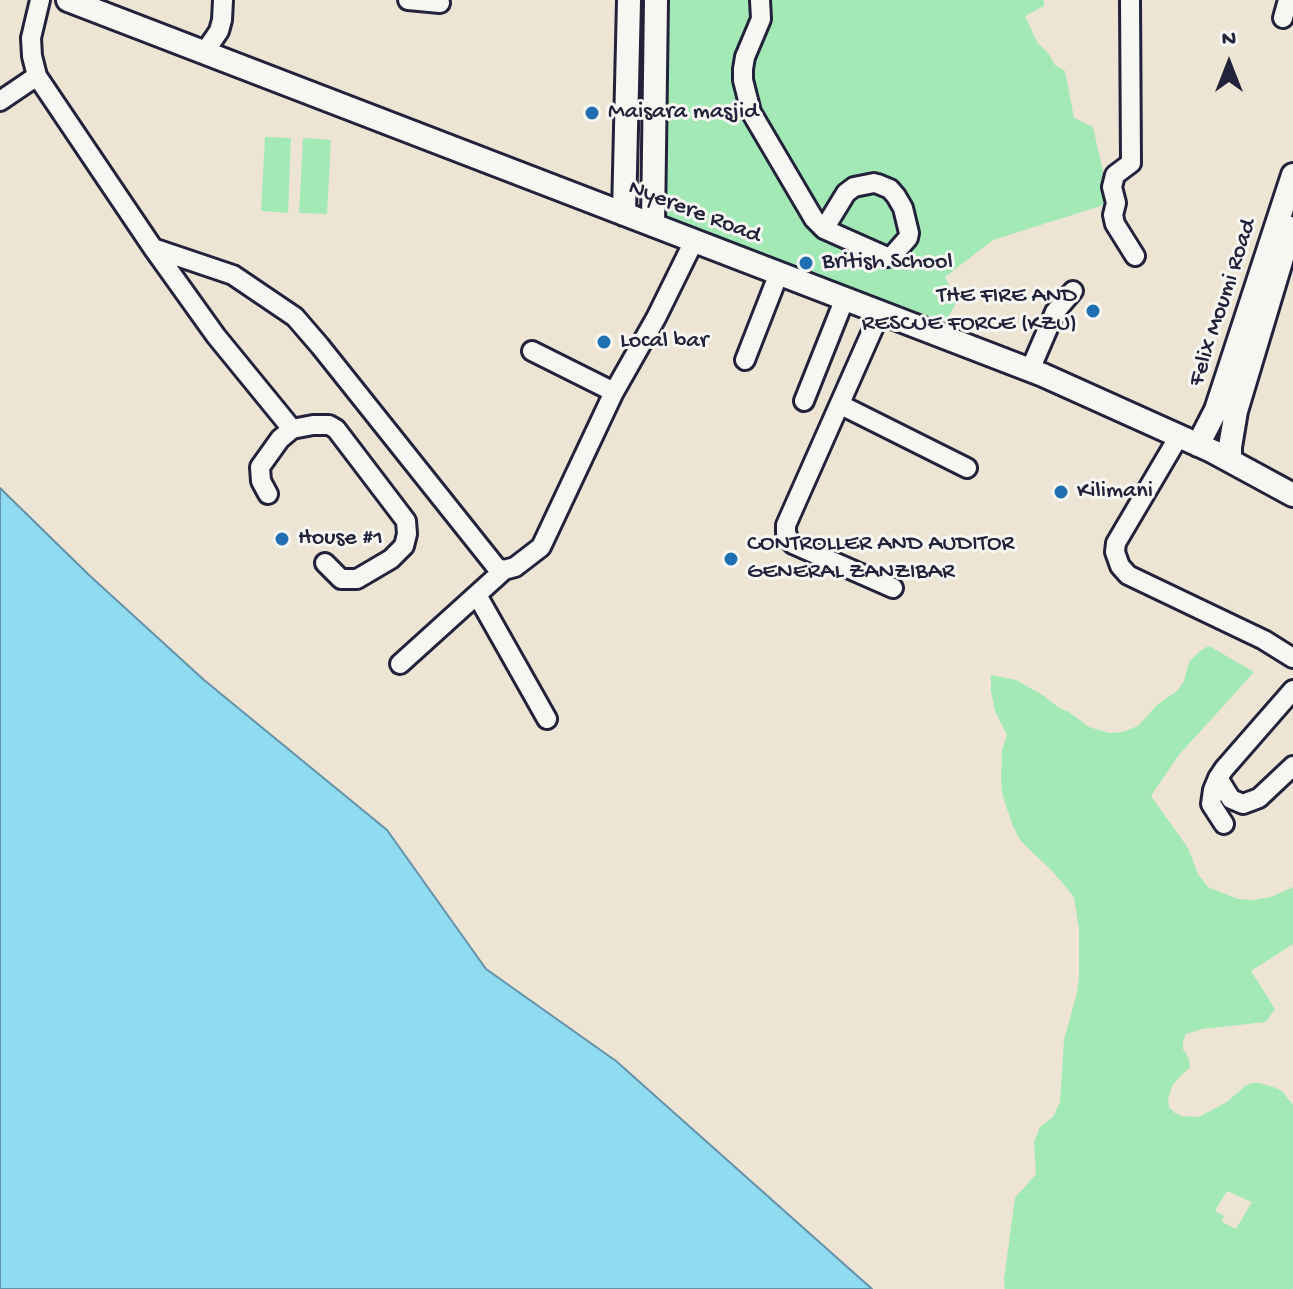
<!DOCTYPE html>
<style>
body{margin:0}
#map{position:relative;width:1293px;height:1289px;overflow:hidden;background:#eee4d4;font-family:"Gochi Hand",sans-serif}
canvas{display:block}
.north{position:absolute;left:1189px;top:24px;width:80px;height:80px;-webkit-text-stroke:6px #f6f6f2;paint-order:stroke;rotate:0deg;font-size:22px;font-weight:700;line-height:32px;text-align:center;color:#22223b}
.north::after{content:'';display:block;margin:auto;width:28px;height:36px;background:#22223b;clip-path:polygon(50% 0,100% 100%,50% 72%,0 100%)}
</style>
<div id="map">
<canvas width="1293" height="1289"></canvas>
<div class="north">N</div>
</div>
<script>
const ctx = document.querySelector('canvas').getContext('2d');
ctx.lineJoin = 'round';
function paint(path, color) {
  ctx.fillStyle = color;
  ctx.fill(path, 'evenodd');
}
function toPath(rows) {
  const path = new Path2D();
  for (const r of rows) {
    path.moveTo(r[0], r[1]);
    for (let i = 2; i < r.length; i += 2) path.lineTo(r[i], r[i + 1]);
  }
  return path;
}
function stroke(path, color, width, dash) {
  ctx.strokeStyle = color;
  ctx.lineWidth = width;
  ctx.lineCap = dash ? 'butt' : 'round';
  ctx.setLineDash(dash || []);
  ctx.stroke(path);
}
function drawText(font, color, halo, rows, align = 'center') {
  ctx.font = font + ' "Gochi Hand",sans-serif';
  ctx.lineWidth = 6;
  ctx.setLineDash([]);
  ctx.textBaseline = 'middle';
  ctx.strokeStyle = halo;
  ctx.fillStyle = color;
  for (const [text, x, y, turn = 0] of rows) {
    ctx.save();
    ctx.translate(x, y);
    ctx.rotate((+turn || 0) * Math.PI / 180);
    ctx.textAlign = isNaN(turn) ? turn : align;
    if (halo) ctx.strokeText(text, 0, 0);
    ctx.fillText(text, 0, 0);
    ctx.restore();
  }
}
paint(toPath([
 [670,0,1044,0,1044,6,1025,16,1037,42,1049,54,1055,65,1065,71,1074,118,1093,127,1110,203,993,240,945,277,957,302,939,332,663,225],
 [265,137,291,138,288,213,261,211],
 [303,138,331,140,327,214,299,213],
 [1209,646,1254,672,1178,756,1151,796,1188,848,1198,874,1208,887,1238,899,1254,900,1271,897,1293,887,1293,944,1251,971,1275,1009,1266,1022,1202,1029,1186,1034,1183,1041,1183,1049,1189,1059,1190,1067,1173,1084,1168,1099,1169,1107,1175,1113,1182,1116,1199,1117,1227,1102,1245,1086,1252,1083,1260,1083,1276,1088,1283,1092,1293,1105,1293,1289,1005,1289,1004,1279,1015,1198,1036,1174,1034,1142,1040,1127,1053,1117,1060,1102,1064,1040,1077,993,1079,977,1079,929,1074,897,1054,873,1020,840,1013,826,1003,797,1001,781,1002,750,1007,735,995,711,991,691,991,675,1016,680,1044,696,1058,707,1069,712,1089,727,1109,733,1123,732,1138,726,1157,705,1177,691,1184,681,1189,662,1201,650],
 [1227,1191,1252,1202,1236,1229,1222,1222,1224,1216,1215,1211]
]), '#a2e9b6');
const water = toPath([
 [0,488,89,575,204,680,387,830,486,969,616,1061,872,1289,0,1289,0,488]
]);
paint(water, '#8fdbf0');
stroke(water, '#6391a8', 2);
const minor = toPath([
 [40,0,31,38,32,56,37,76,153,248,233,275,295,317,320,346,497,568,504,570,515,567,541,547,614,392,656,318,694,241],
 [408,0,440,3],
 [760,0,761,19,745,57,743,69,743,80,751,112,814,219,824,229],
 [1130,0,1131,163,1115,175,1112,187,1116,203,1113,215,1115,224,1135,256],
 [1283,18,1288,0],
 [204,53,219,31,222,20,223,0],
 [0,101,37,76],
 [874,183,854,187,846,193,824,229,887,257,892,256,908,238,909,233,903,208,896,196,890,189,878,184],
 [153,248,216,336,292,429,280,439,260,467,261,481,268,494],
 [880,313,786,525,786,533,789,540,793,544,893,588],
 [532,351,614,392],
 [745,360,779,273],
 [1030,370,1055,312,1073,291],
 [804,401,845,298],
 [841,405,967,468],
 [292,429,313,425,329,425,336,429,406,521,407,534,404,546,391,559,357,579,341,579,325,563],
 [1179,436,1116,543,1115,552,1120,566,1128,575,1264,640,1293,658],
 [477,595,547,719],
 [400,664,504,570],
 [1218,778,1231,799,1243,804,1259,798,1293,766],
 [1224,824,1211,804,1213,790,1218,778,1224,769,1293,690]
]);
const major = toPath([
 [68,0,1043,375,1212,451,1293,495],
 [624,214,629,0],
 [653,225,656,0],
 [1198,445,1216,410,1293,175],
 [1230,460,1230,447,1236,411,1291,228]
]);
stroke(minor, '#22223b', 24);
stroke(major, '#22223b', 28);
stroke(minor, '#f6f6f2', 18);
stroke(major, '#f6f6f2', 22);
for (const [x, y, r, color] of [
 [592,113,8,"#1f6fb2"],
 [806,263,8,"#1f6fb2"],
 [1093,311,8,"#1f6fb2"],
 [604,342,8,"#1f6fb2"],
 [1061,492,8,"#1f6fb2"],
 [282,539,8,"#1f6fb2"],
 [731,559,8,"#1f6fb2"]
]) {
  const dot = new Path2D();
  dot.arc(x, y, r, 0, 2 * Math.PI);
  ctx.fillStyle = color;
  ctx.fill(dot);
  stroke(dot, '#f6f6f2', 3);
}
drawText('24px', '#22223b', '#f6f6f2', [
 ["Maisara masjid",608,113],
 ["British School",822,263],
 ["THE FIRE AND",1077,297,"right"],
 ["RESCUE FORCE (KZU)",1077,325,"right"],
 ["Local bar",620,342],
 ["Kilimani",1077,492],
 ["House #1",298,539],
 ["CONTROLLER AND AUDITOR",747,545],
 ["GENERAL ZANZIBAR",747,573]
], 'left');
drawText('24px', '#22223b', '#f6f6f2', [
 ["Nyerere Road",694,213,21],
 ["Felix Moumi Road",1224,303,-72]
]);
</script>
